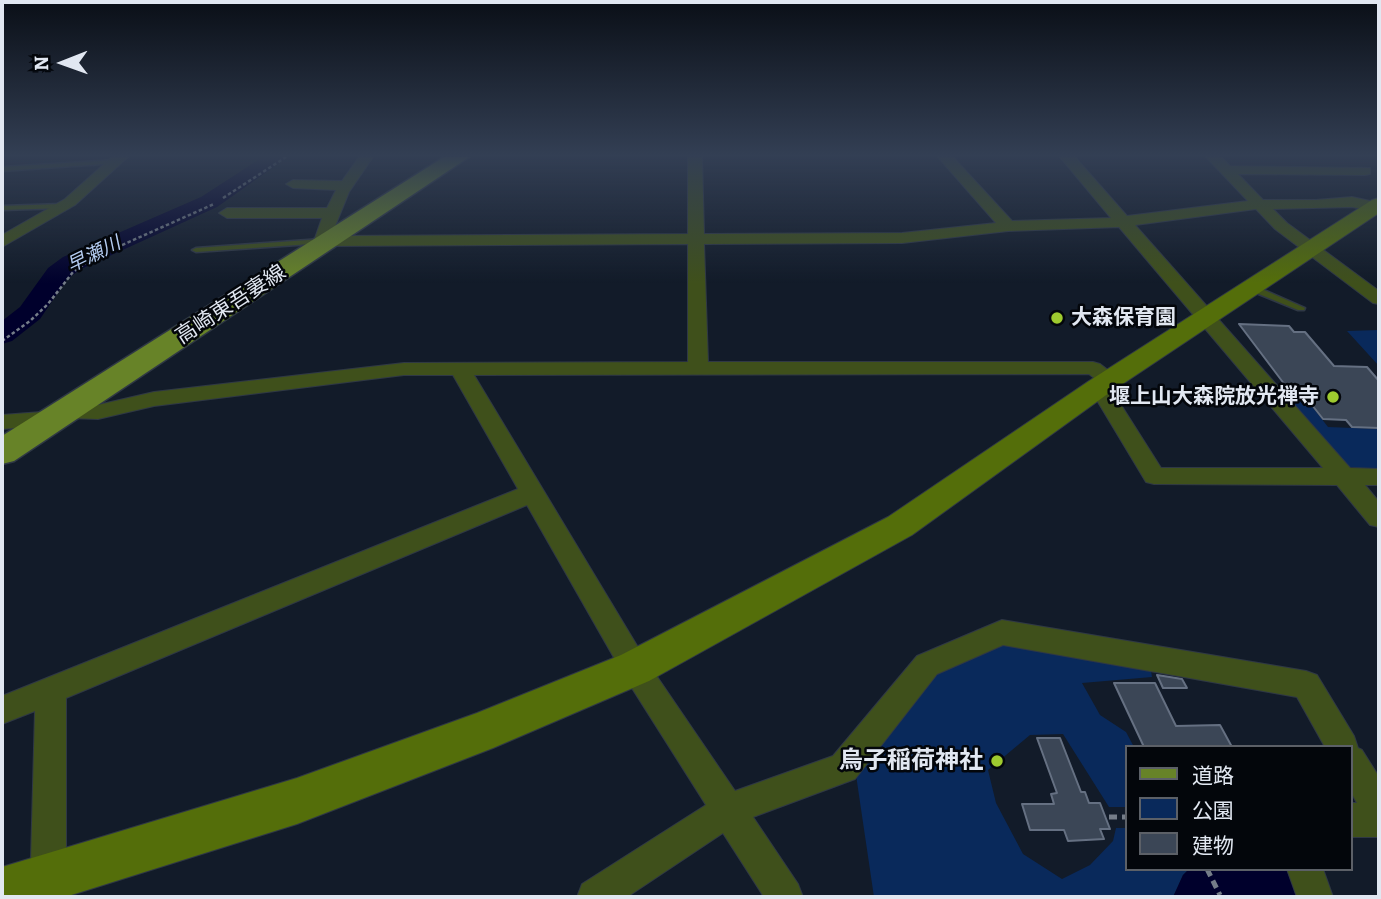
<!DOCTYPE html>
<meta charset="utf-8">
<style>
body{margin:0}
#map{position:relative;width:1381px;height:899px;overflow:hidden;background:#121b29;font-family:Bitter,"Noto Sans JP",serif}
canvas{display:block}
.frame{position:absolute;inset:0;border:4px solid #e1e7f1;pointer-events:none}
.legend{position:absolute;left:1125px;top:745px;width:228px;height:126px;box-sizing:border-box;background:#03060b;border:2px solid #5c6067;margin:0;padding:9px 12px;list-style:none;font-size:21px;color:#e1e7f1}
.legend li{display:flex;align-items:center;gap:14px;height:35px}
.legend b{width:35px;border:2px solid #5c6067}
.north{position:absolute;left:28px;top:28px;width:70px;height:70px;-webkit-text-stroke:5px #03060b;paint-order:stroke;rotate:269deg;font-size:19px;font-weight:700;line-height:28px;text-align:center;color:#e1e7f1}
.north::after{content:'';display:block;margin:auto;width:24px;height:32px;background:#e1e7f1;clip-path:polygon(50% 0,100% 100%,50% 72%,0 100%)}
</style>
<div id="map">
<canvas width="1381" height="899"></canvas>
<div class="frame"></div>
<ul class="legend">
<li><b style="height:9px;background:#678328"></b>道路</li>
<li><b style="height:19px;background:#09295b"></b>公園</li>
<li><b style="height:19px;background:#3b4656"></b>建物</li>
</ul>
<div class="north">N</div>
</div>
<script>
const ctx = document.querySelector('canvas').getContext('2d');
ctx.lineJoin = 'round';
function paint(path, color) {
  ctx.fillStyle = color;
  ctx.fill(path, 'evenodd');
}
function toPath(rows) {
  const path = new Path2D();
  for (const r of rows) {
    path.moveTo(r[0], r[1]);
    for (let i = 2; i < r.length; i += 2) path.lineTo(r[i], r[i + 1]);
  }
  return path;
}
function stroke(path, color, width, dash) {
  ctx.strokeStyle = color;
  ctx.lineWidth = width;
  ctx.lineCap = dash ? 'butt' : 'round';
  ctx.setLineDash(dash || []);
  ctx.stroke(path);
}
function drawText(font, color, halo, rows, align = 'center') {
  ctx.font = font + ' Bitter,"Noto Sans JP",serif';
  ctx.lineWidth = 5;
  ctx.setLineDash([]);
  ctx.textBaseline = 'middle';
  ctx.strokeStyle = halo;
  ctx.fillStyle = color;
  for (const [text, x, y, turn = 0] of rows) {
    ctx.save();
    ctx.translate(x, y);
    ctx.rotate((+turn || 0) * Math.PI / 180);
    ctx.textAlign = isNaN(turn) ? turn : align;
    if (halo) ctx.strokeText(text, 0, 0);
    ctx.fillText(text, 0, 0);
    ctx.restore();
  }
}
paint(toPath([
 [1379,330,1379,366,1347,331],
 [1276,385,1296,386,1328,427,1379,429,1379,470,1349,467],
 [1007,640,1150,665,1152,677,1082,683,1100,715,1126,732,1134,747,1127,747,1127,807,1109,807,1063,734,1030,735,988,770,996,803,1023,854,1062,879,1090,865,1113,841,1116,828,1127,828,1127,869,1189,869,1183,875,1173,897,874,897,856,775,935,671]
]), '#09295b');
paint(toPath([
 [1189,869,1286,869,1297,897,1220,895,1173,897,1183,875]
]), '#00002c');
paint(toPath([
 [263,157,288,157,217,207,81,269,67,279,40,319,12,341,2,344,2,321,20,307,48,268,63,257,201,197,263,157]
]), '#00002c');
const building = toPath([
 [1239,324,1289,326,1294,332,1305,332,1334,366,1367,367,1379,381,1379,428,1352,427,1346,420,1323,419,1297,386,1285,385,1239,324],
 [1157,675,1182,679,1187,688,1163,688,1157,675],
 [1114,683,1155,683,1176,726,1220,725,1232,747,1144,747,1114,683],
 [1037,738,1060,738,1081,792,1085,792,1089,803,1100,803,1110,829,1100,829,1104,839,1068,841,1064,830,1030,830,1022,804,1054,804,1051,794,1057,793,1037,738]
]);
paint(building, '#3b4656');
stroke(building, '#657082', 2);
const lane = toPath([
 [115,160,117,161,117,163,2,171,2,167,115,160],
 [62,204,66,206,65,208,2,210,2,206,62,204],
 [322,239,326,241,325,243,196,252,192,250,196,248,322,239],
 [1249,286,1255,286,1305,308,1304,310,1298,310,1249,290,1249,286]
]);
const street = toPath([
 [112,157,128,157,75,205,2,247,2,235,65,199,112,157],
 [359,157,373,157,349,192,331,236,688,234,688,157,702,157,704,234,902,233,996,223,938,157,953,157,1012,221,1111,218,1060,157,1075,157,1127,216,1248,201,1206,157,1221,157,1230,166,1370,168,1370,174,1365,175,1238,174,1263,200,1316,200,1352,197,1379,203,1379,209,1374,211,1352,207,1273,209,1287,223,1379,291,1379,304,1373,303,1275,229,1256,209,1135,225,1350,468,1379,469,1379,485,1365,485,1379,502,1379,527,1370,525,1337,485,1154,484,1146,482,1089,387,1092,382,1098,381,1089,374,474,375,645,659,735,791,833,756,917,656,1002,620,1306,671,1317,675,1354,736,1358,748,1362,750,1379,777,1379,837,1351,837,1351,803,1357,803,1351,792,1351,747,1325,747,1297,697,1003,645,937,674,855,779,753,817,798,884,803,897,764,897,723,833,627,897,577,897,582,884,706,805,625,677,527,505,66,698,66,897,30,897,35,711,2,724,2,696,518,489,453,375,404,375,154,406,98,419,67,418,64,423,56,425,2,429,2,415,55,411,58,406,66,404,98,405,154,392,404,363,688,362,688,244,322,246,314,241,322,218,227,218,219,213,227,208,327,208,336,190,293,188,286,184,293,180,342,181,359,157],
 [1119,227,1323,468,1161,468,1109,386,1118,385,1121,380,1100,364,1093,362,708,362,704,244,902,243,1008,231,1119,227],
 [1287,869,1323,869,1333,897,1297,897,1287,869]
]);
const secondary = toPath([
 [1379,198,1379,213,1109,393,912,535,649,681,493,748,297,824,65,897,2,897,2,867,297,778,477,713,621,655,888,517,1089,381,1372,200,1379,198]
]);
const primary = toPath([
 [444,157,469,157,14,461,2,464,2,436,444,157]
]);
stroke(lane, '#2f3845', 3);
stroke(street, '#2f3845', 2);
stroke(secondary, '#2f3845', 2);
stroke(primary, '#2f3845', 3);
stroke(toPath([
 [223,198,286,157],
 [2,341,30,321,48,304,73,272,93,258,214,204]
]), '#757d89', 2.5, [3.5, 2.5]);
stroke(toPath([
 [1109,817,1127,817],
 [1207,869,1220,895]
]), '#757d89', 5, [8, 5]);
paint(lane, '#3f501b');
paint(street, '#3f501b');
paint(secondary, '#546e0a');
paint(primary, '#678328');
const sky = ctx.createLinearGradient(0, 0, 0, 283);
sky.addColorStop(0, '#0a0f17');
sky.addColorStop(0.55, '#333f54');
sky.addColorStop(1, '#333f5400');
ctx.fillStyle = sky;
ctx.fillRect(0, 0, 1381, 283);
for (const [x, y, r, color] of [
 [1057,318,7,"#9eca2f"],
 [1333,397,7,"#9eca2f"],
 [997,761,7,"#9eca2f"]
]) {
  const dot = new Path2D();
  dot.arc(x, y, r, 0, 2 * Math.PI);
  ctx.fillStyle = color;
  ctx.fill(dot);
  stroke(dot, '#03060b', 2.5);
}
drawText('italic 19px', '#b5cdf2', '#03060b', [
 ["早瀬川",94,255,-26]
]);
drawText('21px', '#e1e7f1', '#03060b', [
 ["高崎東吾妻線",231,305,-33]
]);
drawText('bold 21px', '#e1e7f1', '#03060b', [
 ["大森保育園",1071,318],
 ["堰上山大森院放光禅寺",1319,397,"right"]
], 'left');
drawText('bold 24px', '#e1e7f1', '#03060b', [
 ["烏子稲荷神社",983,761]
], 'right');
</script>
